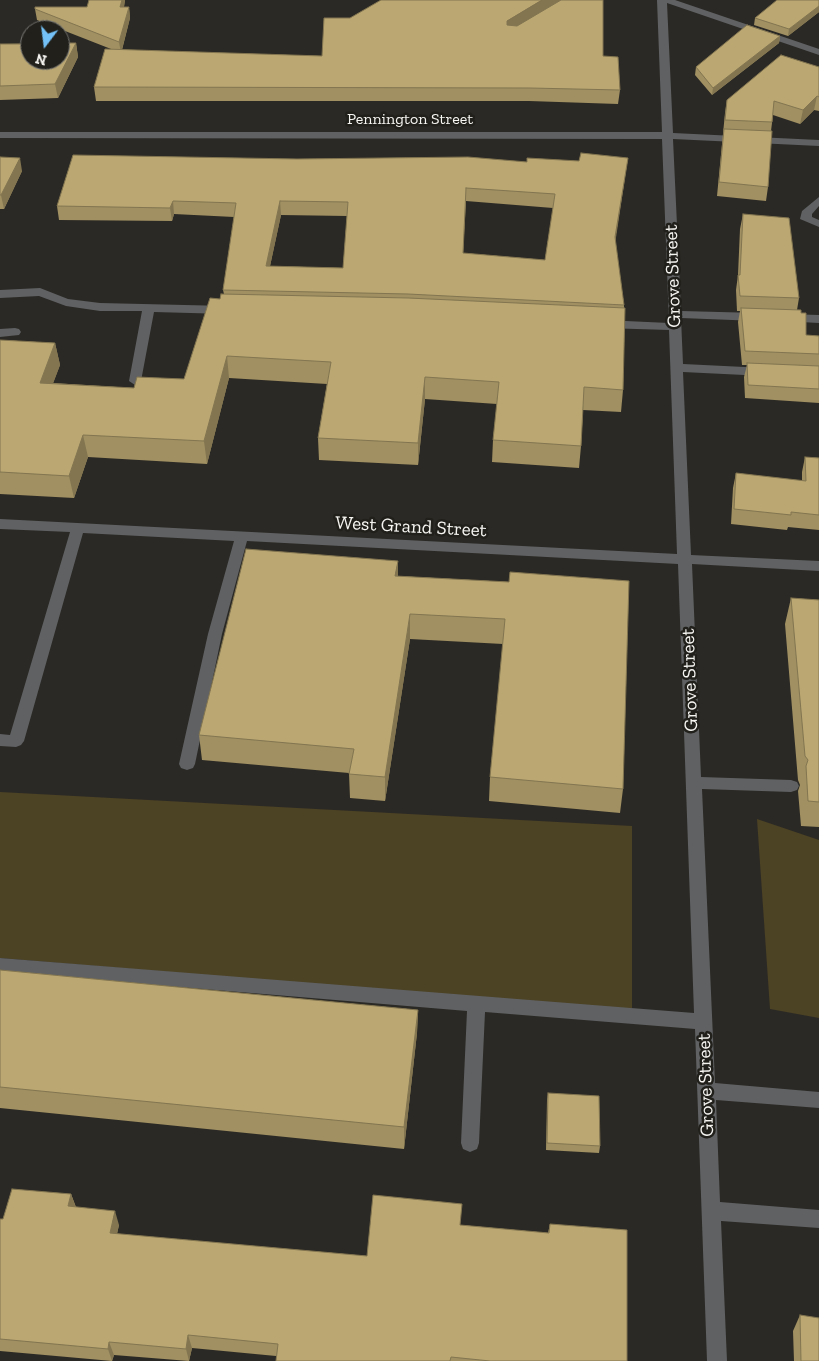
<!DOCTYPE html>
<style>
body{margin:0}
#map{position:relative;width:819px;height:1361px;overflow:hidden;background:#2b2925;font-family:"Zilla Slab",serif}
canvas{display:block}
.north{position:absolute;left:20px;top:20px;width:50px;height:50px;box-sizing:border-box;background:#21201b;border:1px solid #767571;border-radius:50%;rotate:195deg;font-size:14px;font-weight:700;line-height:20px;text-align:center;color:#f6f5f2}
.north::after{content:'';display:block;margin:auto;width:18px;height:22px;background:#73c1f6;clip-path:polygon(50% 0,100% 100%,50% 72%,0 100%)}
</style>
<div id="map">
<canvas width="819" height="1361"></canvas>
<div class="north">N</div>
</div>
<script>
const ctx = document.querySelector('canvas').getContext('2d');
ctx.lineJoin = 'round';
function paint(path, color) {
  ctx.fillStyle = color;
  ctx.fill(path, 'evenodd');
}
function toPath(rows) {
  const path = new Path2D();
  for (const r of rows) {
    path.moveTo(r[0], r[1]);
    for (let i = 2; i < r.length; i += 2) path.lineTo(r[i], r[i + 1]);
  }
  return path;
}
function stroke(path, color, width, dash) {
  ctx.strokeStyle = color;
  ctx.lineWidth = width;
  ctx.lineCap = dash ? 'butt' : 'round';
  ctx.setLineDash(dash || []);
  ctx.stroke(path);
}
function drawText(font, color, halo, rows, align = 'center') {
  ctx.font = font + ' "Zilla Slab",serif';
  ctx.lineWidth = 5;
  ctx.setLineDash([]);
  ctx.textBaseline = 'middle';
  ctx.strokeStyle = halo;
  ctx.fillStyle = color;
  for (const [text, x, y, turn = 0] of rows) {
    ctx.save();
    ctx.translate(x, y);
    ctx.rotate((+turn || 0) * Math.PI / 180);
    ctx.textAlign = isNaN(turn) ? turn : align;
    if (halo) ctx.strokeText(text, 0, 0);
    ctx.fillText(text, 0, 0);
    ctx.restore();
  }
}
paint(toPath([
 [0,792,632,826,632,1011,0,958],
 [757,819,819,840,819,1018,770,1009]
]), '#4c4224');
paint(toPath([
 [657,0,675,0,819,49,819,55,667,3,673,133,819,140,819,146,673,139,681,311,758,313,764,317,758,321,681,318,683,364,765,368,771,372,765,376,683,372,691,555,819,561,819,571,692,564,701,777,791,780,797,782,799,786,797,790,791,792,702,789,715,1083,819,1092,819,1108,716,1100,720,1202,819,1210,819,1228,721,1221,727,1361,707,1361,695,1029,485,1012,479,1143,477,1149,470,1152,463,1149,461,1143,467,1011,0,972,0,958,694,1013,678,564,247,541,222,634,195,764,193,768,187,770,181,768,179,764,208,634,234,541,83,533,24,741,21,745,16,747,0,746,0,734,10,735,70,532,0,529,0,519,677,554,669,330,604,328,598,324,604,320,669,323,662,139,0,138,0,132,662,132,657,0],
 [819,197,819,206,812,214,812,217,819,220,819,227,800,219,802,211,819,197],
 [40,288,68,299,100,303,227,306,233,310,227,314,154,312,141,381,135,385,129,381,142,311,100,311,66,306,39,296,0,298,0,290,40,288],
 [786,314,819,315,819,323,782,321,780,318,786,314],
 [15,328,19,329,21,332,19,335,0,337,0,329,15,328]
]), '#5f6163');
paint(toPath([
 [125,0,124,7,129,7,130,18,122,50,322,56,603,56,620,90,618,104,529,101,96,101,94,87,111,49,37,20,35,9,87,7],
 [819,0,819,12,788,36,754,25,755,18],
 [780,36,779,43,712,95,695,75,696,67],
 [76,43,78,57,58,98,0,100,0,44],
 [819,67,819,111,814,110,800,124,773,115,771,131,768,187,766,201,717,196,725,113,727,100],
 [0,157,22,171,4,209,0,209],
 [628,158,615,240,624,305,623,390,621,412,583,410,581,446,579,468,492,462,493,440,497,404,425,399,418,465,319,460,318,438,327,384,229,378,207,464,88,457,74,498,0,494,0,340,55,343,60,365,53,383,134,388,184,379,220,299,224,294,223,290,234,217,174,214,172,221,59,220,57,206,297,159,527,162,579,161],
 [466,201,553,208,545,260,463,253],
 [281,215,347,216,343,268,270,266],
 [743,214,799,298,797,310,806,335,819,336,819,403,745,398,744,377,747,365,742,365,738,322,740,311,737,311,736,290,738,275,740,229],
 [805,457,819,458,819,530,788,527,787,530,731,524,733,488,736,473,802,481,802,472],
 [398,576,509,582,623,789,620,813,489,801,490,777,503,644,410,639,385,801,350,798,349,773,202,760,199,735],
 [791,598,819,600,819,827,801,826,798,791,800,785,798,780,785,624],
 [0,970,418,1010,417,1033,404,1149,0,1108],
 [548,1093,600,1146,599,1153,546,1150,547,1100],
 [71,1194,76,1207,119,1225,117,1234,367,1256,461,1225,548,1233,550,1224,627,1361,276,1361,276,1356,192,1348,189,1361,114,1355,112,1361,0,1351,0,1219,3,1219],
 [800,1315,819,1361,794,1361,793,1331]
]), '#a09062');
paint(toPath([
 [122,0,125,0,122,18,120,7],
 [542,0,563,0,506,34,507,21],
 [819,6,819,12,788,36,789,29],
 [129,7,130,18,121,53,119,42],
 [780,36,779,43,712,95,713,88],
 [76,43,78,57,58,98,55,84],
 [817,96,814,110,800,124,803,110],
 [20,158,22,171,4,209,1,195],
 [628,158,626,171,614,251,615,237],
 [173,201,174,214,172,221,170,208],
 [280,201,281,215,267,280,266,266],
 [55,343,60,365,45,405,40,383],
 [227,356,229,378,207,464,204,441],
 [425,377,425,399,418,465,418,443],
 [83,435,88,457,74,498,69,476],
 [398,561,398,586,395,576],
 [410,614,410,639,385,801,385,777],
 [418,1010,417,1033,404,1149,404,1127],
 [71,1194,76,1208,68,1206],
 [115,1211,119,1225,114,1246,110,1233],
 [188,1335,192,1348,189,1361,186,1349],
 [109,1342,114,1355,112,1361,108,1349]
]), '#827550');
const building = toPath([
 [89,0,122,0,120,7,129,7,119,42,35,9,35,7,87,7,89,0],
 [381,0,542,0,507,21,507,25,517,26,561,0,603,0,603,56,618,57,620,90,530,88,94,87,105,49,322,56,324,18,350,18,381,0],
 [777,0,819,0,819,6,789,29,755,18,777,0],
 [747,25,780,36,713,88,696,67,747,25],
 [60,43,76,43,55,84,0,86,0,44,30,44,30,60,60,60,60,43],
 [781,55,819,67,819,97,817,96,803,110,774,101,772,122,725,120,727,100,781,55],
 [724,129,772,131,768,187,719,182,724,129],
 [581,153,628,158,615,237,624,305,408,294,223,290,236,203,173,201,170,208,57,206,73,155,297,159,468,157,527,162,527,158,579,161,581,153],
 [466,188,555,194,545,260,463,253,466,188],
 [280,201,348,202,343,268,266,266,280,201],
 [0,157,20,158,1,195,0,195,0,157],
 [743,214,789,218,799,298,740,296,738,275,740,275,743,214],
 [221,294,408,298,625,308,623,390,584,387,581,446,493,440,499,382,425,377,418,443,318,438,331,362,227,356,204,441,83,435,69,476,0,472,0,340,55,343,40,383,134,388,137,377,184,379,210,298,220,299,221,294],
 [741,308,801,310,801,313,806,313,806,335,819,336,819,354,745,351,741,308],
 [747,363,819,366,819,389,748,385,747,363],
 [805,457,819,458,819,515,791,512,791,515,734,509,736,473,806,481,805,457],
 [246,549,398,561,395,576,509,582,510,572,629,581,623,789,490,777,505,619,410,614,385,777,349,774,354,749,199,735,246,549],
 [791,598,819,600,819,802,808,801,806,766,808,760,805,756,791,598],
 [0,970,418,1010,404,1127,0,1087,0,970],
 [548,1093,599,1096,600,1146,547,1143,548,1093],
 [12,1189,71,1194,68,1206,115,1211,110,1233,367,1256,373,1195,462,1204,460,1225,549,1233,550,1224,627,1230,627,1361,490,1361,451,1357,450,1361,276,1361,278,1344,188,1335,186,1349,109,1342,108,1349,0,1339,0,1219,3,1219,12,1189],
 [800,1315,819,1318,819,1361,801,1361,800,1315]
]);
paint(building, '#baa772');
stroke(building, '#827550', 1);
drawText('16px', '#f6f5f2', '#21201b', [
 ["Pennington Street",410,119]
]);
drawText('19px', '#f6f5f2', '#21201b', [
 ["Grove Street",673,276,-92],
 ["West Grand Street",411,527,3],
 ["Grove Street",690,680,-92],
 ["Grove Street",706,1085,-92]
]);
</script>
